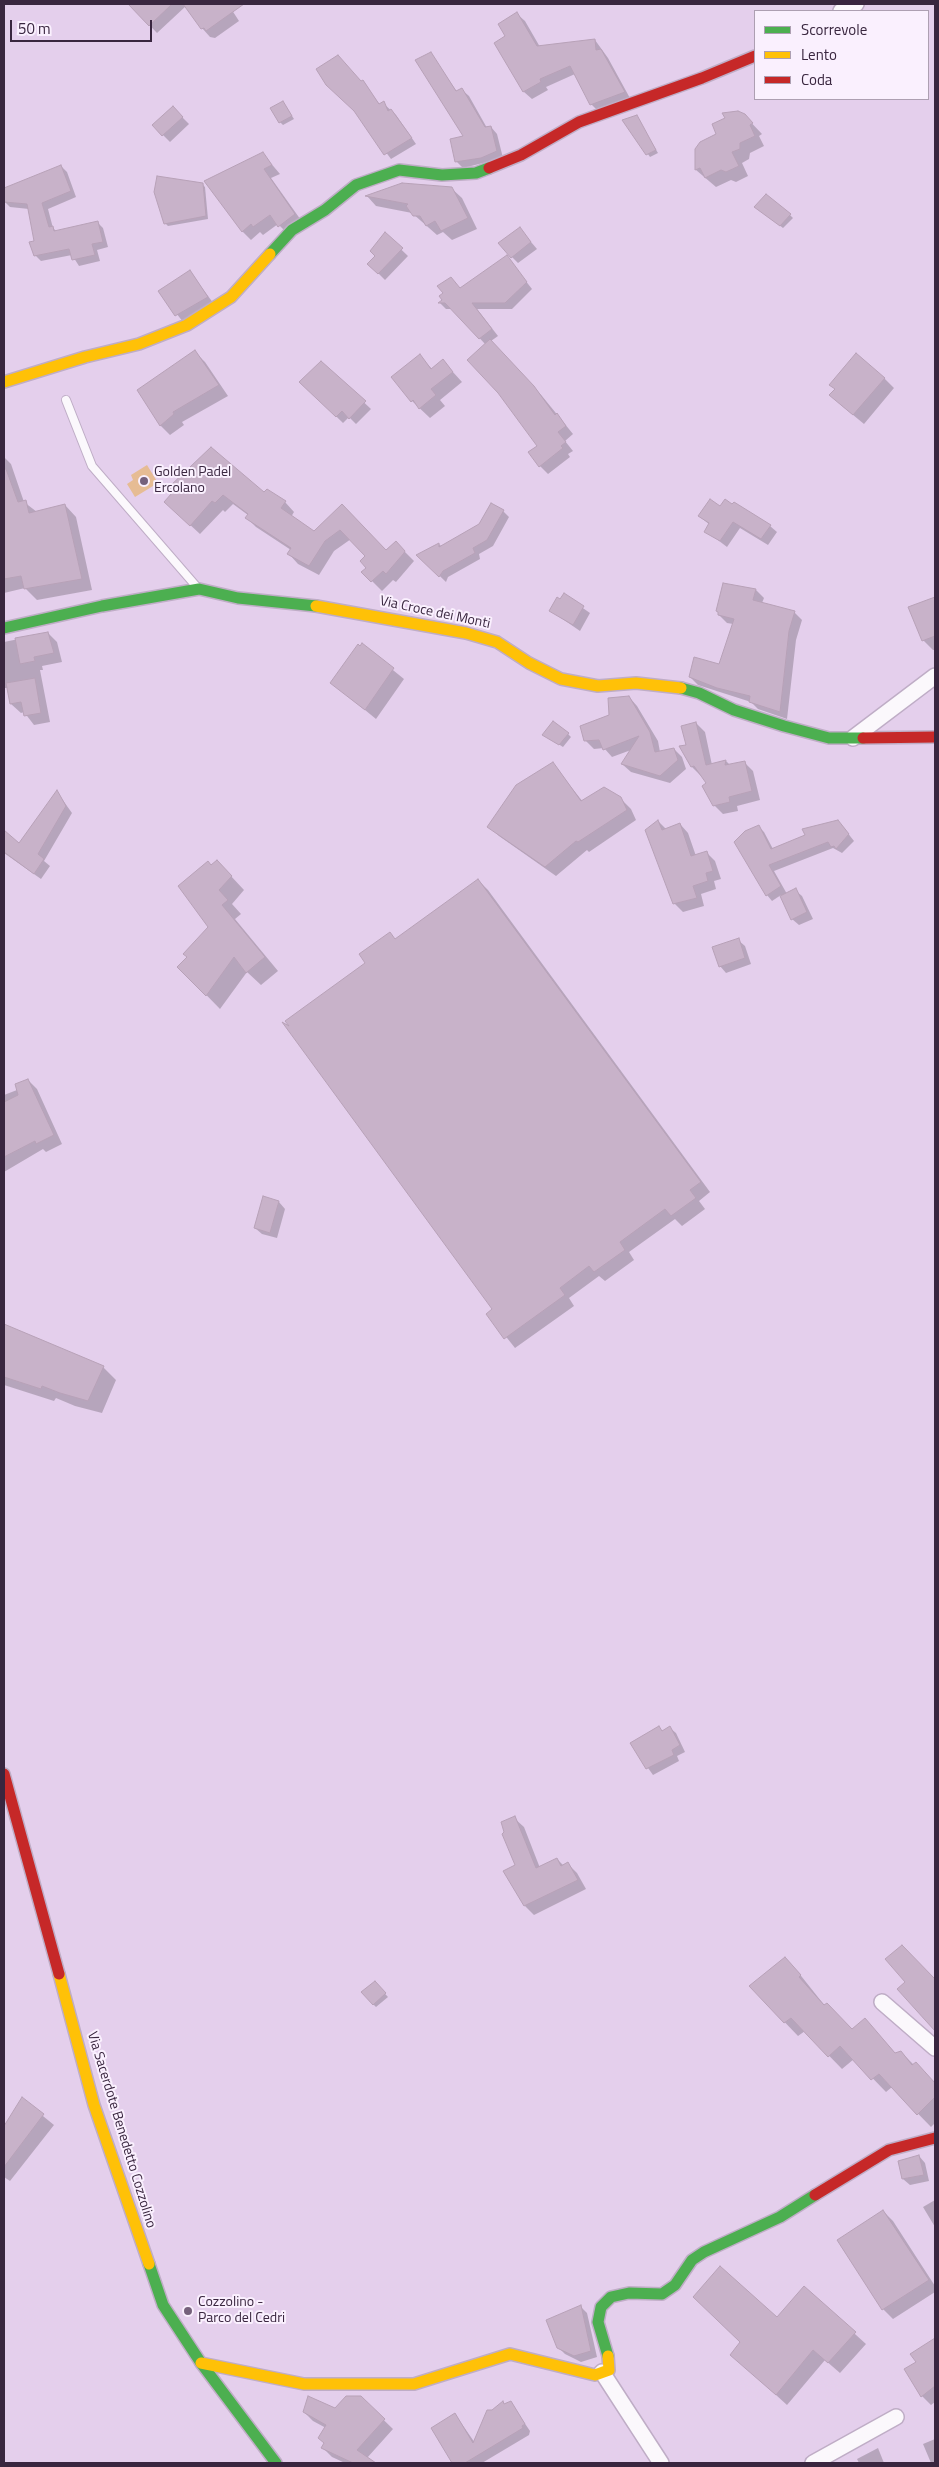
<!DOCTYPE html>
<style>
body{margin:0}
#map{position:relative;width:939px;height:2467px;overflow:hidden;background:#e4cfec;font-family:"Titillium Web",sans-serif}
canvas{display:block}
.frame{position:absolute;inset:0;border:5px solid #39263f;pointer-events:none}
.legend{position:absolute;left:754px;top:10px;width:175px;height:90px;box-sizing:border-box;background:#faf0fe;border:1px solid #ad9fb2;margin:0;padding:6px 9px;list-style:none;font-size:15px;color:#39263f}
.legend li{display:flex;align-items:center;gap:10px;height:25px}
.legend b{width:25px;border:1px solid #ad9fb2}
.scale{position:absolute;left:10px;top:20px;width:142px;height:22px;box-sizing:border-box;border:2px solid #39263f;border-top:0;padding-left:6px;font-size:15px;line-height:18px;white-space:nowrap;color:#39263f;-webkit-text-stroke:4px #faf0fe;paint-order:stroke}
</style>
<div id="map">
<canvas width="939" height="2467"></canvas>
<div class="frame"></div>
<ul class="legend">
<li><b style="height:6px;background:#4caf50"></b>Scorrevole</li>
<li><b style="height:6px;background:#ffc107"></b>Lento</li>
<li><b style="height:6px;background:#c62828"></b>Coda</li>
</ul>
<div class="scale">50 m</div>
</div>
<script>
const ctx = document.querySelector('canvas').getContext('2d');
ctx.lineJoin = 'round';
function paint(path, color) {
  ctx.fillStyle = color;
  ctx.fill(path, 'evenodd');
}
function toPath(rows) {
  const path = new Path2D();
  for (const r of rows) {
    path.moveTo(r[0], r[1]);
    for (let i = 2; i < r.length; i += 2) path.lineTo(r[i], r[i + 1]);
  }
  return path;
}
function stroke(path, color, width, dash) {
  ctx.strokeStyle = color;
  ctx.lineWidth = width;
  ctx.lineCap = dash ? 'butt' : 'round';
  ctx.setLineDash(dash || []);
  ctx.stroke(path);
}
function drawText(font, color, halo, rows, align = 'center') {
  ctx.font = font + ' "Titillium Web",sans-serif';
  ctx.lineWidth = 4;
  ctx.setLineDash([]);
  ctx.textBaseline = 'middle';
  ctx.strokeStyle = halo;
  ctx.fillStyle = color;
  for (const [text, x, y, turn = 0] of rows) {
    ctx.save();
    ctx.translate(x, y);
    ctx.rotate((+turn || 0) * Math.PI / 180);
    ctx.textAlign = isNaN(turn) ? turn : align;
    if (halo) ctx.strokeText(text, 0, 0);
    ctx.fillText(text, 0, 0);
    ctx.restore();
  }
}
paint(toPath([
 [147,465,158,483,135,497,127,484,133,480,131,475]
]), '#e6bc94');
paint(toPath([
 [141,4,228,4,239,21,215,38,210,37,202,28,186,6,157,33,135,10],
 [517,14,525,21,540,47,595,40,608,58,631,100,599,112,591,104,575,74,546,87,548,90,532,99,524,92,495,43,507,36],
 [431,54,457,92,462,90,469,96,487,128,491,127,497,134,503,158,463,168,456,161,465,137],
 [363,82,380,105,383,103,396,115,416,144,391,159,355,111],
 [285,105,294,119,283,125,280,122],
 [173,108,189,124,170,142,154,126],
 [744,115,762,134,759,136,764,146,750,153,749,159,742,163,748,176,736,182,731,180,716,187,696,170,696,149],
 [636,116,658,153,650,157,624,120],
 [263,154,280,174,271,178,303,223,288,234,278,224,263,235,260,232,251,240,242,231],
 [61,166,67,172,76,197,48,209,53,228,57,232,97,222,103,228,108,247,97,250,100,261,79,266,72,255,41,261,35,255,36,242,29,209,10,207,4,201,5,189],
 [202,184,205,187,208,219,168,226,165,223],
 [402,184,451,188,462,198,477,229,452,240,443,232,437,235,412,213,376,206,367,196],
 [759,210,790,215,793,218,783,228],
 [520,229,537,249,518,263,512,257],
 [385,234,408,256,385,280,369,264,377,256],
 [507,257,532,289,512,309,477,309,498,336,491,341,542,396,573,434,565,441,573,451,568,454,570,457,548,474,540,466,539,446,485,344,453,309,446,309,440,303],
 [190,272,214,304,183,322,160,292],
 [195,352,205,362,228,396,182,422,184,425,170,435,160,425],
 [420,356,432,369,443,361,462,382,440,400,445,406,430,418,412,401],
 [321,362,371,409,356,424,349,417,343,423,301,382],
 [884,378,894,388,864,424,841,405],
 [4,457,11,464,24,502,37,512,65,505,76,517,92,590,37,600,25,588,4,593],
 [174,494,265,494,285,502,294,512,291,517,314,533,342,506,386,552,396,543,414,561,396,582,393,580,382,591,363,572,367,568,367,556,351,539,334,551,319,575,298,564,289,554,291,550,256,527,247,518,248,515,233,504,225,512,223,510,200,534,175,511],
 [720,507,770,526,777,532,768,545,740,528,727,547,706,531,710,525,699,516],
 [503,511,509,517,493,546,479,554,480,559,448,577,446,582,418,555,439,544,442,547],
 [756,590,764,598,762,603,794,612,802,620,796,640,787,719,758,709,751,702,698,685,690,677,720,665,733,624,727,623,719,615],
 [564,595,590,613,580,631,551,611],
 [934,599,935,650,933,650,923,640],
 [48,633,57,642,62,662,42,666,43,670,40,670,50,722,34,725,24,712,21,713,11,704,8,688,4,688,4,642],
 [362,645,404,679,376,719,332,683],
 [629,697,637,706,658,741,660,752,674,749,682,757,686,769,670,783,631,772,622,764,631,750,612,757,604,748,594,749,585,740],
 [696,723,705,732,712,765,726,761,730,765,744,762,753,771,760,800,737,806,738,811,723,814,714,805,708,783,692,767,681,747,687,746],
 [568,734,571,737,563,747,544,735],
 [553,764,583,802,620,798,631,809,636,820,589,852,587,850,556,876,499,836,489,826],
 [57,792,72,813,44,861,50,866,41,879,4,853,4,841,8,835,19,845],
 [658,821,666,829,680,824,688,833,696,856,707,853,715,861,721,879,714,881,716,889,701,894,704,906,683,912,674,903],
 [758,826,764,832,773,849,843,827,854,841,842,853,833,848,774,871,787,894,795,890,802,896,813,919,799,925,792,919,781,895,772,901,767,895],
 [211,866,230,875,244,890,232,904,241,914,235,919,278,971,261,985,247,972,220,1009,179,967,210,928],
 [478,880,488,890,710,1192,699,1201,705,1209,682,1226,675,1219,629,1252,634,1260,605,1281,599,1276,569,1298,574,1306,515,1348,488,1314,494,1310,294,1030,367,963],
 [738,940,745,946,751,964,726,973,720,966],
 [28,1080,37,1089,62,1144,46,1152,43,1149,4,1172,4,1095,17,1090],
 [279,1202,285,1209,277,1238,262,1234,255,1228],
 [4,1325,103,1367,116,1380,102,1413,75,1406,56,1398,54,1401,4,1385],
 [659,1728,663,1732,670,1728,676,1733,685,1752,677,1756,679,1761,653,1775,631,1744],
 [514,1818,524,1827,540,1868,557,1859,564,1866,568,1864,577,1873,586,1889,534,1915,525,1906,504,1871,516,1865],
 [798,1972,825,2006,853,2030,865,2020,896,2054,901,2052,914,2065,915,2064,935,2084,935,2123,931,2127,892,2087,886,2092,854,2059,842,2069,805,2031,798,2036,750,1986],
 [375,1983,388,1997,376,2007,373,2004],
 [22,2099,54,2125,10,2181,4,2177,4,2128],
 [919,2156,925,2163,929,2181,910,2185,903,2179],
 [935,2200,935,2227,923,2207],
 [883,2211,893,2221,935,2286,935,2292,893,2319,883,2309,839,2240],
 [804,2288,866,2344,840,2373,825,2360,787,2405,743,2365,777,2319],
 [581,2307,587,2313,597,2357,581,2362,565,2354,558,2347],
 [935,2340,935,2402,931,2405,922,2396,906,2369,917,2362,912,2354],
 [361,2398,393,2429,367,2458,374,2463,345,2463,332,2457,323,2448,325,2443,326,2428,313,2421,304,2412,335,2410],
 [511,2403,530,2431,529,2435,482,2463,454,2463,433,2428,455,2414,475,2443,492,2411],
 [935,2439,935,2463,931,2463,923,2444],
 [878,2448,884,2463,859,2463,857,2459]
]), '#0003');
const building = toPath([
 [128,4,172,4,149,26,128,4],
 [183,4,244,4,206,31,204,28,201,29,183,4],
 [517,12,537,46,595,39,596,50,601,49,625,92,590,105,570,66,540,79,541,82,523,92,494,43,505,36,498,24,517,12],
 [431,52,456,91,462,88,485,127,491,126,497,151,481,158,455,162,450,139,463,136,415,60,431,52],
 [338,55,361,81,363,80,379,104,384,101,388,111,391,109,412,138,384,155,354,111,326,85,316,69,338,55],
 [283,101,292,116,279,123,270,108,283,101],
 [173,106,183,117,162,136,152,125,173,106],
 [738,111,745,114,753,123,750,125,755,136,740,143,740,149,732,152,739,166,726,172,721,170,705,178,700,168,695,170,695,149,700,142,716,134,712,124,725,118,722,113,738,111],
 [637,115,656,150,646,155,622,120,637,115],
 [263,152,272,165,264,169,295,214,278,227,270,215,253,227,251,224,242,232,204,181,263,152],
 [61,165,71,191,42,203,49,227,53,226,54,231,98,221,103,242,92,244,95,255,72,260,69,249,34,256,29,242,34,241,27,204,4,202,4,188,61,165],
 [157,176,203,183,206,216,164,224,154,192,157,176],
 [402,183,452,187,468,218,441,231,435,221,426,226,420,216,413,216,406,206,408,204,365,196,402,183],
 [766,194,791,214,780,226,754,207,766,194],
 [520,227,531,242,511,258,498,243,520,227],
 [385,232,403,248,378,274,367,264,375,256,370,251,385,232],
 [507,255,527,282,505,303,472,303,492,329,479,339,445,303,438,303,442,300,439,296,443,293,437,286,451,277,460,288,507,255],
 [190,270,208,297,175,316,158,291,190,270],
 [490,339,534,386,555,415,557,413,566,426,558,432,566,442,561,446,563,448,539,467,528,452,537,446,498,393,467,360,490,339],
 [195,350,219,385,173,412,174,414,160,426,137,390,195,350],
 [856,353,885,378,853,415,829,395,835,389,829,385,856,353],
 [420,354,431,369,443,359,453,372,431,389,436,395,419,409,413,400,411,402,391,377,420,354],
 [321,361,366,401,349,419,342,411,336,417,299,382,321,361],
 [211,447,264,492,267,489,286,501,281,508,314,531,342,504,386,550,396,541,405,551,404,553,386,574,383,571,371,582,361,572,366,568,360,561,365,556,340,530,325,541,309,566,287,554,291,548,245,518,248,514,223,495,215,503,212,501,190,526,164,502,172,493,169,487,211,447],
 [4,469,6,469,18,502,26,500,29,513,65,504,82,579,24,589,21,576,4,579,4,469],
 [710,499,720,506,725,499,732,504,734,502,771,525,761,539,733,522,720,541,704,532,709,523,698,516,710,499],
 [491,503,504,510,487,540,473,548,475,553,443,571,439,577,416,555,439,543,439,547,479,524,491,503],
 [723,583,756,589,753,600,795,611,789,631,780,712,749,702,750,696,717,688,689,677,694,657,719,664,734,619,718,615,718,612,716,611,723,583],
 [564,593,584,606,573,625,549,611,557,597,560,599,564,593],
 [935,597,935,636,922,641,908,607,935,597],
 [48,632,54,653,34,657,35,661,20,664,15,638,48,632],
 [362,643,394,668,365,710,330,683,358,644,360,646,362,643],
 [35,678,41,713,24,716,21,702,10,704,6,683,35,678],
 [629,696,650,732,655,752,674,748,678,760,660,776,621,764,639,736,603,750,599,740,584,741,580,726,609,715,608,698,629,696],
 [553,721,569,733,559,745,542,735,553,721],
 [696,722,706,765,726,760,725,765,745,761,752,791,729,797,730,802,713,806,702,786,706,783,694,766,691,767,679,746,686,745,681,726,696,722],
 [553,762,581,801,604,787,621,797,627,810,578,842,576,841,545,867,487,827,516,785,553,762],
 [57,790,66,806,38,854,44,859,34,874,4,852,4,830,19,843,57,790],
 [658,820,662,830,680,823,691,856,707,851,713,871,706,873,708,881,693,886,697,898,673,904,645,830,658,820],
 [838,820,849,834,836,849,834,846,831,847,828,842,769,865,781,886,766,896,734,842,745,831,759,825,771,849,805,835,802,829,838,820],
 [217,860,232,876,219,890,228,900,222,905,265,957,246,973,234,957,206,996,177,967,187,957,183,954,208,927,178,886,208,861,211,865,217,860],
 [478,879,701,1182,690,1190,696,1198,671,1216,665,1209,620,1242,625,1250,594,1272,589,1266,560,1288,565,1295,504,1339,486,1314,492,1309,282,1022,289,1026,285,1021,365,963,359,954,390,932,395,939,478,879],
 [796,888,807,912,791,920,780,896,796,888],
 [739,938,745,958,719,967,712,947,739,938],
 [28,1079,54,1135,36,1144,35,1141,4,1157,4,1102,18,1095,15,1084,28,1079],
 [263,1196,279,1201,270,1233,254,1228,263,1196],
 [4,1324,104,1366,88,1401,60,1393,42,1386,41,1389,4,1377,4,1324],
 [659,1726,662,1731,670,1726,680,1745,672,1750,674,1755,646,1769,630,1743,659,1726],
 [515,1816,536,1868,557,1858,561,1866,568,1862,578,1880,524,1906,503,1871,515,1865,502,1834,504,1832,501,1822,515,1816],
 [902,1945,935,1979,935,2031,897,1989,905,1982,885,1959,902,1945],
 [785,1957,801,1975,799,1977,824,2005,827,2003,852,2029,865,2018,895,2053,901,2051,912,2065,916,2062,935,2083,935,2097,917,2115,879,2074,871,2080,840,2046,828,2057,791,2018,784,2023,749,1986,785,1957],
 [375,1981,386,1993,373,2005,361,1992,375,1981],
 [22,2097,44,2114,4,2167,4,2126,22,2097],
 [919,2155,924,2175,902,2179,898,2161,919,2155],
 [883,2210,929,2280,882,2310,837,2240,883,2210],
 [720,2266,777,2317,804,2286,856,2332,828,2363,813,2350,776,2395,730,2355,740,2342,693,2297,720,2266],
 [581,2305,591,2351,574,2356,557,2348,546,2320,581,2305],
 [935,2338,935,2386,921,2397,904,2369,916,2362,910,2354,935,2338],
 [308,2396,335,2408,346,2396,361,2396,385,2419,357,2450,376,2463,353,2463,321,2448,324,2443,318,2438,326,2425,303,2412,308,2396],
 [503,2401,504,2404,511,2401,525,2424,522,2426,523,2428,465,2463,452,2463,431,2428,455,2413,473,2443,487,2410,492,2410,503,2401]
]);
paint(building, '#c8b2c9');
stroke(building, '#b7a1b7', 1);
const lane = toPath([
 [66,400,92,466,196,586]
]);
const street = toPath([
 [841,11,856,4],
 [853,738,935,676],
 [882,2002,935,2048],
 [602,2372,661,2463],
 [813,2463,896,2417]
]);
const fast = toPath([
 [270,254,292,230,325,210,356,185,399,170,442,175,476,173,489,168],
 [4,628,102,606,199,589,238,598,316,606],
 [681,688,699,693,734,710,784,726,829,738,863,738],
 [149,2264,163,2305,201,2363,276,2463],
 [608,2356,598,2322,601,2307,611,2297,629,2293,662,2294,675,2285,692,2260,704,2252,780,2217,815,2195]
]);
const slow = toPath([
 [4,382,85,357,139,344,187,325,231,297,270,254],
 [316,606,466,633,497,642,529,663,561,679,598,686,636,683,681,688],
 [59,1974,94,2105,149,2264],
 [201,2363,304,2384,414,2384,510,2354,595,2375,609,2370,608,2356]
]);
const jam = toPath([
 [489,168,521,155,579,122,702,78,755,56],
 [863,738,935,737],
 [4,1774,59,1974],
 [815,2195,889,2150,935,2138]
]);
stroke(lane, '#bfadc6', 10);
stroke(street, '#bfadc6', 18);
stroke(fast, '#bfadc6', 14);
stroke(slow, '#bfadc6', 14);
stroke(jam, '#bfadc6', 14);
stroke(lane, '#fbf8fc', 8);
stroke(street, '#fbf8fc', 15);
stroke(fast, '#4caf50', 11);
stroke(slow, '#ffc107', 11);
stroke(jam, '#c62828', 11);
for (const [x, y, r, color] of [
 [144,481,5,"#75617c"],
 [188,2311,5,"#75617c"]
]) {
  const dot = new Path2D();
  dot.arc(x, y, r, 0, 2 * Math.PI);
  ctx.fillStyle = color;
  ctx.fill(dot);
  stroke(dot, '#faf0fe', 2);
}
drawText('14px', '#39263f', '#faf0fe', [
 ["Golden Padel",154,473],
 ["Ercolano",154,489],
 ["Cozzolino -",198,2303],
 ["Parco del Cedri",198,2319]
], 'left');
drawText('14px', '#39263f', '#faf0fe', [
 ["Via Croce dei Monti",435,613,12],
 ["Via Sacerdote Benedetto Cozzolino",121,2130,73]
]);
</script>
